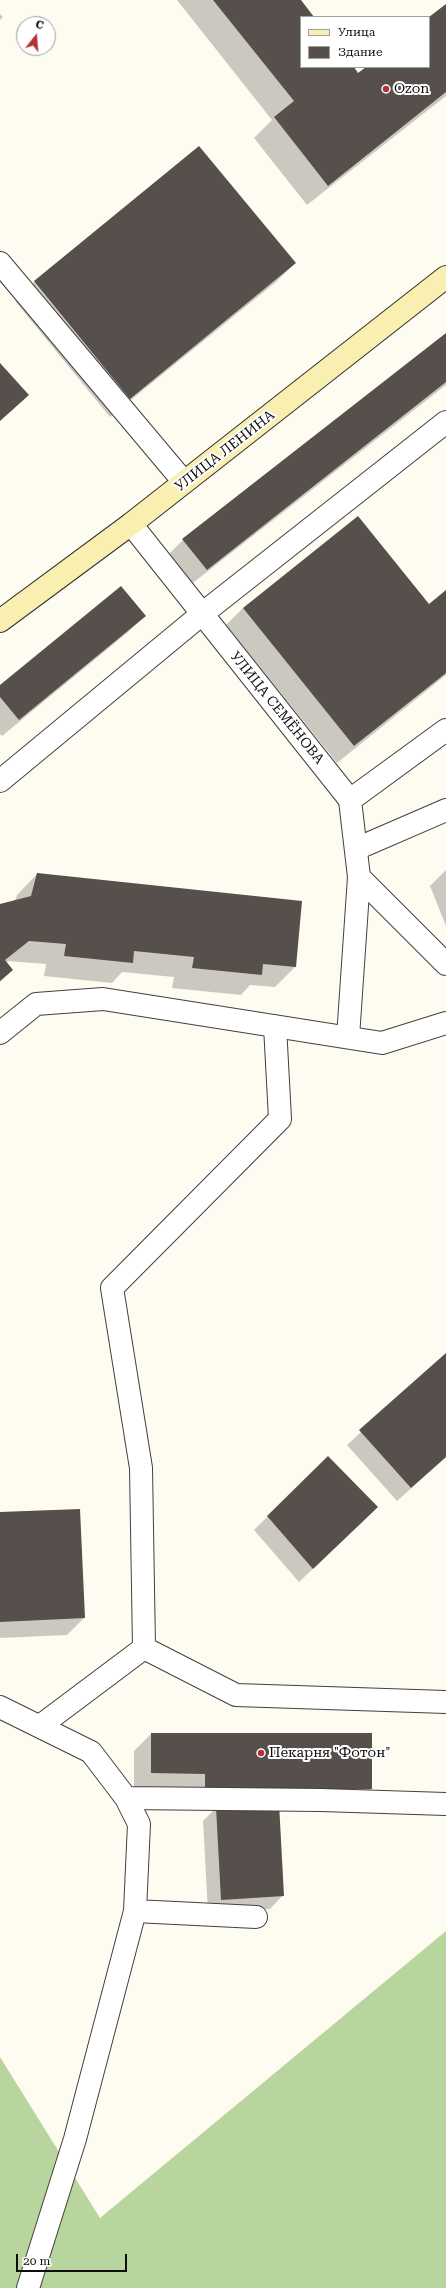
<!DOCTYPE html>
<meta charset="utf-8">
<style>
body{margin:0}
#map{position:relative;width:446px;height:2288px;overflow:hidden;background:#fefbf0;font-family:"Roboto Serif",serif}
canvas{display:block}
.legend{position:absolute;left:300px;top:16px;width:130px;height:52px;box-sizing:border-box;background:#fff;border:1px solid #9f9f9f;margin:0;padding:5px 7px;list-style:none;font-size:12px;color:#0e0e0e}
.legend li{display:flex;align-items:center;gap:8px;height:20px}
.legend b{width:20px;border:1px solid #9f9f9f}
.north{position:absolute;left:16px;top:16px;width:40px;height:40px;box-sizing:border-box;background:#fff;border:1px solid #9f9f9f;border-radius:50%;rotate:17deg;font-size:11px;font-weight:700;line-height:16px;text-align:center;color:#0e0e0e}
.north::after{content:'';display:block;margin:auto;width:14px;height:18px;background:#b33139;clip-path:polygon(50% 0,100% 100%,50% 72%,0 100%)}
.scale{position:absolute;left:16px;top:2254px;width:111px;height:18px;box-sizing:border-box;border:2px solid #0e0e0e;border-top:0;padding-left:5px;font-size:12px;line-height:14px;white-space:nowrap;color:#0e0e0e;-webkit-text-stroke:3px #fff;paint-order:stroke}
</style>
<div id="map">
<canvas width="446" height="2288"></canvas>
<ul class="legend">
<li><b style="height:5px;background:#f9efb0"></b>Улица</li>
<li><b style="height:11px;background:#564f4b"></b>Здание</li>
</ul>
<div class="north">С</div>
<div class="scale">20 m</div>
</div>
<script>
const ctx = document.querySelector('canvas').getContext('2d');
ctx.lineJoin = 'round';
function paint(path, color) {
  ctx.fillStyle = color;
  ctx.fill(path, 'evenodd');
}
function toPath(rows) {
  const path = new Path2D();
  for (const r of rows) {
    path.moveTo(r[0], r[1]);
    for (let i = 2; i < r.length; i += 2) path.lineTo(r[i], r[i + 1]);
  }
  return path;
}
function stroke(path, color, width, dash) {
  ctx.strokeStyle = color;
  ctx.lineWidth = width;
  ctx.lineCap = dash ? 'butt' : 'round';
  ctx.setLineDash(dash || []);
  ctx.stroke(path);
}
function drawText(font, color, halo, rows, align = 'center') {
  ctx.font = font + ' "Roboto Serif",serif';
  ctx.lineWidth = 4;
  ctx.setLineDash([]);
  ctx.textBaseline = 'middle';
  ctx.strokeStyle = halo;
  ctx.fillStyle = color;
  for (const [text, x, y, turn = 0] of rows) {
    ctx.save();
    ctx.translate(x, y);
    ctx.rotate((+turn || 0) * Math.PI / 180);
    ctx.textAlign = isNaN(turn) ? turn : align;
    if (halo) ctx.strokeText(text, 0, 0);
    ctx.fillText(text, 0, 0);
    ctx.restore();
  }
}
paint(toPath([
 [446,1931,446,2288,0,2288,0,2057,100,2218]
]), '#b7d59d');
paint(toPath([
 [177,0,299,0,313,17,301,17,301,67,352,67,358,74,368,67,429,67,429,19,446,5,446,96,307,205,254,138,272,120],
 [0,14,3,17,0,20],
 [199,147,295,263,276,282,110,417,15,301,34,282],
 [446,334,446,385,189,586,166,557,183,540],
 [446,591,446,675,337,763,226,625,243,608,429,605],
 [144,616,127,633,2,736,0,734,0,686],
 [446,870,446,926,430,886],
 [37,874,295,967,275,987,250,985,241,995,172,988,174,977,122,972,112,983,44,976,46,964,8,961,6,963,12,970,0,982,0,905,15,901,17,895],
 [446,1354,446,1457,397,1501,347,1445],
 [328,1457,363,1521,299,1582,254,1530],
 [0,1513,84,1618,67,1635,0,1638],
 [151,1734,371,1734,371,1789,354,1806,278,1806,283,1895,270,1909,208,1913,203,1821,217,1807,134,1790,134,1751]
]), '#0003');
paint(toPath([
 [213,0,301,0,314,17,301,17,301,67,354,67,358,73,366,67,429,67,429,17,446,4,446,92,328,186,274,117,294,101],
 [199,146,296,263,130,399,34,281],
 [446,333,446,382,207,570,182,539],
 [0,363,29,395,0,421],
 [358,516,429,604,446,590,446,673,354,746,243,608],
 [121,586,146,616,19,720,0,697,0,685],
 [37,873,302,901,296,967,263,964,262,975,192,968,194,957,134,951,133,963,64,956,66,944,29,941,5,960,13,970,0,981,0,904,31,896],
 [446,1353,446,1457,411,1488,359,1430],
 [328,1456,378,1507,313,1569,267,1516],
 [80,1509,85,1618,0,1622,0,1512],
 [151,1733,372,1733,372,1789,205,1790,205,1774,151,1773],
 [279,1803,284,1896,221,1900,216,1807]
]), '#564f4b');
const lane = toPath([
 [0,263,184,482],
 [0,781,202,614,446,422],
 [356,849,446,810],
 [359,877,446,964],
 [0,1033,36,1004,103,999,382,1043,446,1023],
 [348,1037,359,877,350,800],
 [144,1648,236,1695,446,1702],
 [0,1707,91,1752,126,1798,139,1824,135,1911,75,2139,28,2288],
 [40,1726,144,1648,141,1468,112,1288,280,1119,275,1026],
 [126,1798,321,1800,446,1804],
 [135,1911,256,1917]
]);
const street = toPath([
 [131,524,350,800,446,730]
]);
const secondary = toPath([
 [0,621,131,524,446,277]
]);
stroke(lane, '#414141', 24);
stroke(street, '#414141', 24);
stroke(secondary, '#303030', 24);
stroke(lane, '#fff', 22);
stroke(street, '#fff', 22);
stroke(secondary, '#f9efb0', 22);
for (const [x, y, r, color] of [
 [386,89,4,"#b33139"],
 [261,1753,4,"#b33139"]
]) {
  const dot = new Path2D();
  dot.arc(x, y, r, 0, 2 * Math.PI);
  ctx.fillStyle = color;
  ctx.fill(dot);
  stroke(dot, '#fff', 1.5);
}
drawText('14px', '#0e0e0e', '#fff', [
 ["Ozon",394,89],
 ["Пекарня \"Фотон\"",269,1753]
], 'left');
drawText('14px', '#0e0e0e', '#fff', [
 ["УЛИЦА ЛЕНИНА",225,451,-38],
 ["УЛИЦА СЕМЁНОВА",277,708,51]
]);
</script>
